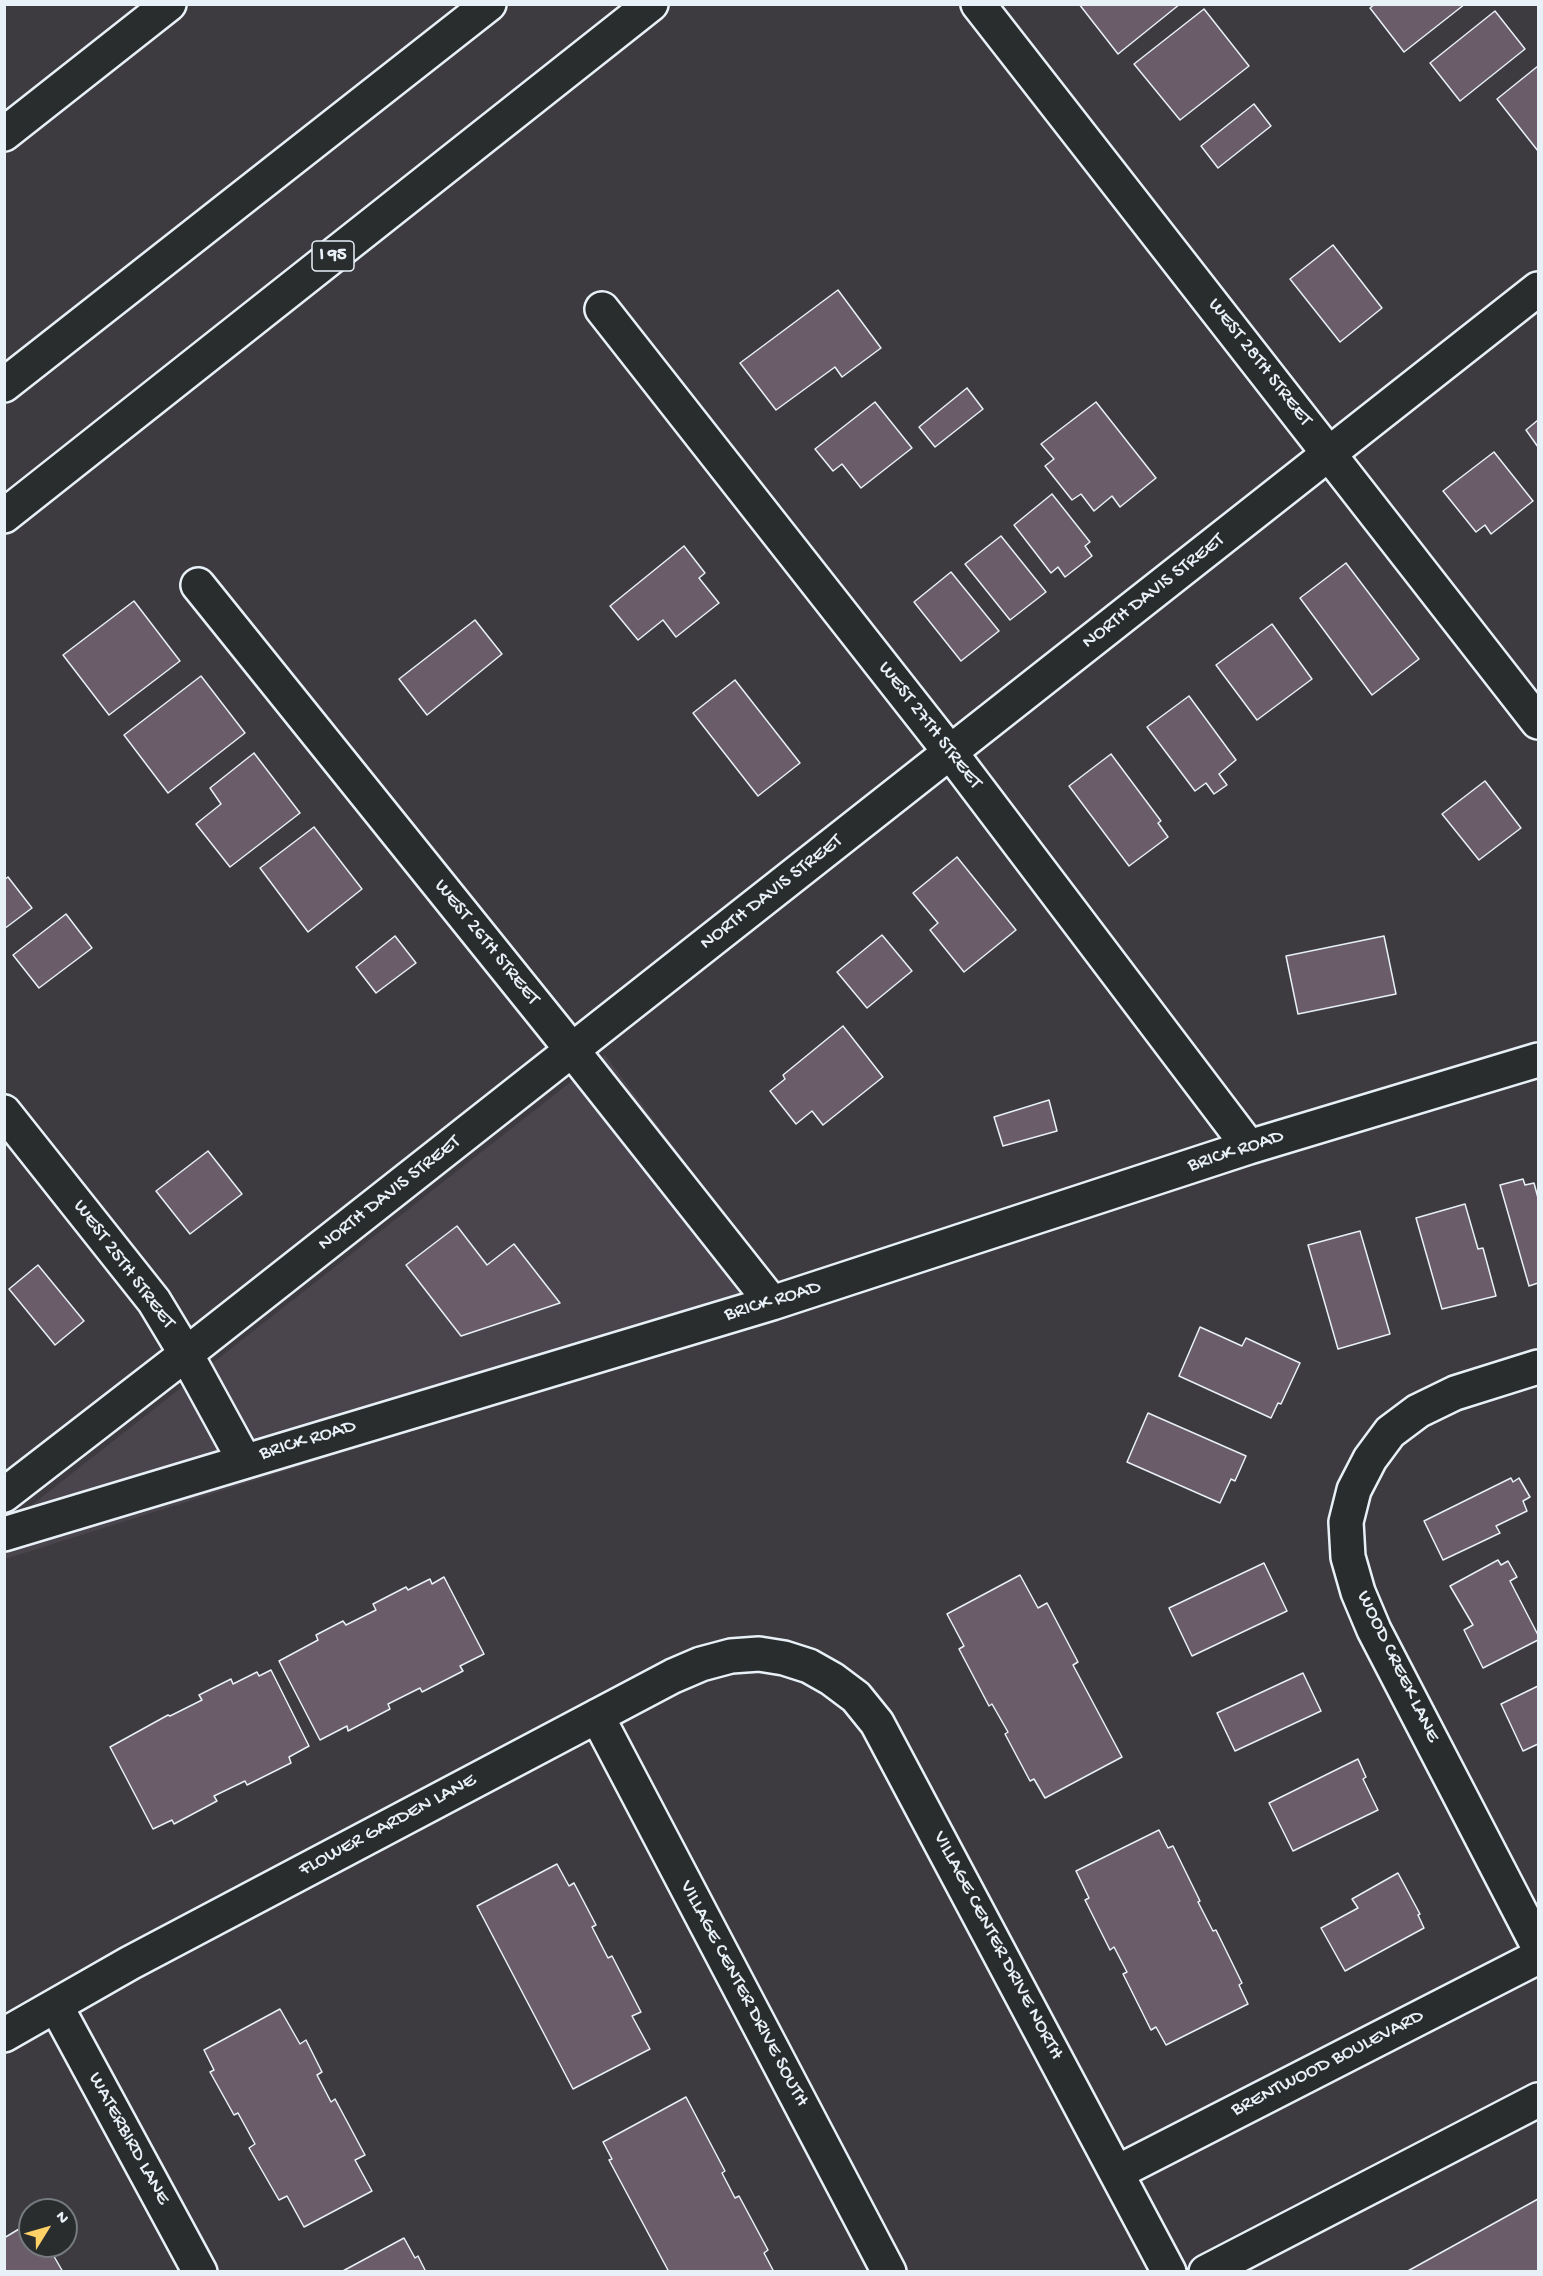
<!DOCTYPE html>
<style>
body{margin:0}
#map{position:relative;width:1543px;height:2276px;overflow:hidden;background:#3d3b40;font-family:"Gochi Hand",sans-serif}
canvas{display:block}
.frame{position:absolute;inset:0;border:6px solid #e8f1f8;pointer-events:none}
.north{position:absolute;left:18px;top:2198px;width:60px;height:60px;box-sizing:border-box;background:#2a2d2e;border:2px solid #767b7f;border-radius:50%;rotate:53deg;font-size:16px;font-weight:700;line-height:24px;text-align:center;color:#e8f1f8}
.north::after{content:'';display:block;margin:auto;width:21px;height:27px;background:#ffd166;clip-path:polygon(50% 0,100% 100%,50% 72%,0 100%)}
</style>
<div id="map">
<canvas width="1543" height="2276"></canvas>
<div class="frame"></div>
<div class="north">N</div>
</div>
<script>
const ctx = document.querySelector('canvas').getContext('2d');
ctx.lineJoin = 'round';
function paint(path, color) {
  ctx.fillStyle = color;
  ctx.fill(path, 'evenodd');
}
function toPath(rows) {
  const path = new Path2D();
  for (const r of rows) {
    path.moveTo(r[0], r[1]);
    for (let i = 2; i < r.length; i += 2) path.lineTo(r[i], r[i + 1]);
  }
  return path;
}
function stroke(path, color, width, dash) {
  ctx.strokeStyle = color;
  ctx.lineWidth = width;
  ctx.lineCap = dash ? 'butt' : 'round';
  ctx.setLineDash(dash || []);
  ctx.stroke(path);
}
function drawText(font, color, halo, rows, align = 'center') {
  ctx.font = font + ' "Gochi Hand",sans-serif';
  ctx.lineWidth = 4.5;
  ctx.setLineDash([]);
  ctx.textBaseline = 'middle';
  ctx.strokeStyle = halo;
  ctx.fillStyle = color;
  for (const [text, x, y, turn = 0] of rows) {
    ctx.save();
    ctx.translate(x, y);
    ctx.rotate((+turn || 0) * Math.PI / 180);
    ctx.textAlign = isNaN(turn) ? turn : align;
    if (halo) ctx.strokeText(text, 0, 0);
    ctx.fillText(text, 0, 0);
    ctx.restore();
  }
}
paint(toPath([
 [605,1055,796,1310,5,1559,5,1526]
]), '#4a454c');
const building = toPath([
 [1079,4,1180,4,1118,54,1079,4],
 [1375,4,1465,4,1404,52,1370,8,1375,4],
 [1204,9,1249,66,1180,120,1134,64,1204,9],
 [1495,11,1525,49,1460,101,1430,63,1495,11],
 [1538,66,1538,151,1497,99,1538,66],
 [1254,104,1271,126,1218,168,1201,146,1254,104],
 [1333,245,1382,308,1340,342,1290,279,1333,245],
 [838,290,881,348,842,377,835,367,776,410,740,363,838,290],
 [967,388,983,409,935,447,919,427,967,388],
 [875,402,912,448,861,488,842,464,833,471,815,449,875,402],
 [1096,402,1156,478,1120,507,1112,496,1094,511,1081,494,1072,500,1045,466,1054,459,1041,444,1096,402],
 [1538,420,1538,447,1526,430,1538,420],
 [1494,452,1533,501,1491,534,1485,525,1476,532,1443,491,1494,452],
 [1052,494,1090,542,1085,546,1092,556,1065,577,1058,567,1051,573,1014,525,1052,494],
 [1001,536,1046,592,1010,620,965,564,1001,536],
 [684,546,705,573,699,578,719,603,676,637,663,620,638,640,610,606,684,546],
 [1346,563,1419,659,1372,695,1300,598,1346,563],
 [951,572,999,631,961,661,914,602,951,572],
 [134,601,180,661,109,715,63,655,134,601],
 [475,620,502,654,427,715,399,679,475,620],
 [1272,624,1312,679,1257,720,1216,665,1272,624],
 [201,676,245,733,168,793,124,735,201,676],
 [735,680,800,763,758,796,693,713,735,680],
 [1189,696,1236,760,1219,774,1227,785,1214,794,1206,783,1195,791,1147,727,1189,696],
 [254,753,300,813,230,867,196,824,221,804,210,788,254,753],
 [1111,754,1161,821,1158,823,1168,837,1129,866,1069,786,1111,754],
 [1485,781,1521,828,1479,860,1442,814,1485,781],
 [314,827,362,889,308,932,260,868,314,827],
 [957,857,1016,930,964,972,930,930,938,923,913,893,957,857],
 [8,877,32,908,4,929,4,880,8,877],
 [66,914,92,948,39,988,13,955,66,914],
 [882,935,912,971,867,1008,837,972,882,935],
 [395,936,416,963,376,993,356,967,395,936],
 [1384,936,1396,994,1298,1014,1286,956,1384,936],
 [843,1026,883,1077,823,1125,812,1111,796,1124,770,1091,785,1079,783,1075,843,1026],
 [1049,1100,1057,1131,1003,1146,994,1117,1049,1100],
 [208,1151,242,1194,190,1234,156,1191,208,1151],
 [1523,1179,1525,1185,1534,1183,1538,1198,1538,1283,1529,1286,1500,1185,1523,1179],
 [1465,1204,1478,1249,1483,1248,1496,1296,1442,1309,1416,1218,1465,1204],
 [457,1226,487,1265,514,1244,560,1303,461,1336,406,1265,457,1226],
 [1360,1231,1390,1334,1338,1349,1308,1245,1360,1231],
 [38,1265,84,1321,55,1345,9,1289,38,1265],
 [1200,1327,1242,1346,1246,1338,1300,1363,1281,1404,1278,1403,1271,1418,1179,1376,1200,1327],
 [1148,1413,1246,1456,1235,1481,1231,1479,1220,1503,1127,1462,1148,1413],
 [1511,1478,1513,1482,1519,1478,1530,1497,1523,1501,1527,1511,1496,1526,1500,1533,1443,1560,1424,1521,1511,1478],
 [1498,1560,1501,1565,1508,1561,1517,1577,1510,1581,1538,1635,1538,1640,1483,1668,1464,1630,1473,1625,1450,1586,1498,1560],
 [1264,1563,1287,1611,1192,1656,1169,1608,1264,1563],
 [1020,1575,1038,1608,1047,1603,1078,1662,1073,1665,1122,1757,1045,1798,1034,1779,1030,1781,1005,1734,1008,1732,992,1704,989,1706,959,1649,964,1646,947,1614,1020,1575],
 [444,1577,484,1654,460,1666,463,1671,422,1692,420,1688,388,1704,390,1709,348,1731,347,1726,320,1740,279,1661,318,1640,316,1635,343,1621,346,1625,376,1610,373,1604,406,1587,408,1590,430,1579,432,1584,444,1577],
 [271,1670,309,1746,289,1757,291,1763,247,1785,245,1781,214,1796,217,1801,174,1824,172,1820,153,1829,110,1747,168,1715,170,1716,202,1700,199,1695,231,1679,233,1684,257,1672,259,1676,271,1670],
 [1303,1673,1321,1711,1235,1751,1217,1713,1303,1673],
 [1538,1686,1538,1744,1523,1751,1501,1704,1538,1686],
 [1358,1759,1366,1777,1363,1779,1378,1810,1293,1851,1269,1803,1358,1759],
 [1159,1830,1168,1848,1173,1846,1200,1901,1198,1902,1213,1931,1216,1930,1242,1983,1239,1985,1248,2004,1166,2045,1156,2027,1151,2030,1123,1974,1127,1972,1114,1947,1110,1950,1085,1900,1089,1898,1076,1871,1159,1830],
 [557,1864,569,1886,574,1883,596,1925,592,1927,608,1958,612,1956,641,2012,632,2016,650,2049,573,2089,477,1906,557,1864],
 [1398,1873,1420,1914,1418,1915,1424,1928,1345,1971,1321,1928,1358,1908,1352,1899,1398,1873],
 [280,2009,300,2044,306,2040,322,2072,317,2075,331,2102,335,2099,365,2155,355,2160,372,2191,304,2227,287,2196,279,2200,249,2148,255,2144,238,2113,234,2115,210,2072,214,2070,204,2050,280,2009],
 [686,2097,725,2171,722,2173,735,2198,739,2196,768,2250,764,2253,774,2272,669,2272,609,2160,612,2159,603,2142,686,2097],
 [1538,2199,1538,2272,1406,2272,1538,2199],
 [29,2223,30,2246,48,2246,63,2272,4,2272,4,2238,29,2223],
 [404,2238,415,2258,418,2256,426,2272,341,2272,404,2238]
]);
paint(building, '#6a5c69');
stroke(building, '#e8f1f8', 1.5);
const street = toPath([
 [978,4,1538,722],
 [4,134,169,4],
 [602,309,950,752,1249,1147],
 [198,585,572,1050,772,1303],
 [4,1112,154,1301,186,1354,244,1460],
 [1538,1367,1455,1393,1418,1411,1390,1432,1370,1459,1354,1490,1346,1522,1348,1557,1358,1592,1374,1630,1538,1946],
 [4,1534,772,1303,1249,1147,1538,1060],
 [597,1716,889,2272],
 [56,2006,200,2272],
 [4,2035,130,1963,673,1676,701,1664,731,1656,759,1654,784,1658,809,1666,832,1679,856,1697,877,1723,1169,2272],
 [1118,2172,1538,1957],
 [1206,2272,1538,2100]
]);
const secondary = toPath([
 [4,1495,186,1354,1538,289]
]);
const highway = toPath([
 [4,385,489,4],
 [4,516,651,4]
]);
stroke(street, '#e8f1f8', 38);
stroke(secondary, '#e8f1f8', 38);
stroke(highway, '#e8f1f8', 38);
stroke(street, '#2a2d2e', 33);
stroke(secondary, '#2a2d2e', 33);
stroke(highway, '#2a2d2e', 33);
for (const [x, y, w] of [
 [333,256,42]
]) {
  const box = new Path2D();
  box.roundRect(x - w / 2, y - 15, w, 30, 4.5);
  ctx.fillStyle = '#2a2d2e';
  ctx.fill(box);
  stroke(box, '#e8f1f8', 1.5);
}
drawText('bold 18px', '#e8f1f8', null, [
 ["I 95",333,256]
]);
drawText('20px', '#e8f1f8', '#2a2d2e', [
 ["WEST 28TH STREET",1259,363,52],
 ["NORTH DAVIS STREET",1154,592,-38],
 ["WEST 27TH STREET",929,726,52],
 ["NORTH DAVIS STREET",772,893,-38],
 ["WEST 26TH STREET",486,943,51],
 ["BRICK ROAD",1236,1152,-18],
 ["NORTH DAVIS STREET",390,1194,-38],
 ["WEST 25TH STREET",123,1265,53],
 ["BRICK ROAD",773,1302,-17],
 ["BRICK ROAD",308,1441,-17],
 ["WOOD CREEK LANE",1397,1667,64],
 ["FLOWER GARDEN LANE",388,1826,-28],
 ["VILLAGE CENTER DRIVE NORTH",997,1946,62],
 ["VILLAGE CENTER DRIVE SOUTH",743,1994,62],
 ["BRENTWOOD BOULEVARD",1328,2064,-27],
 ["WATERBIRD LANE",128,2139,61]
]);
</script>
